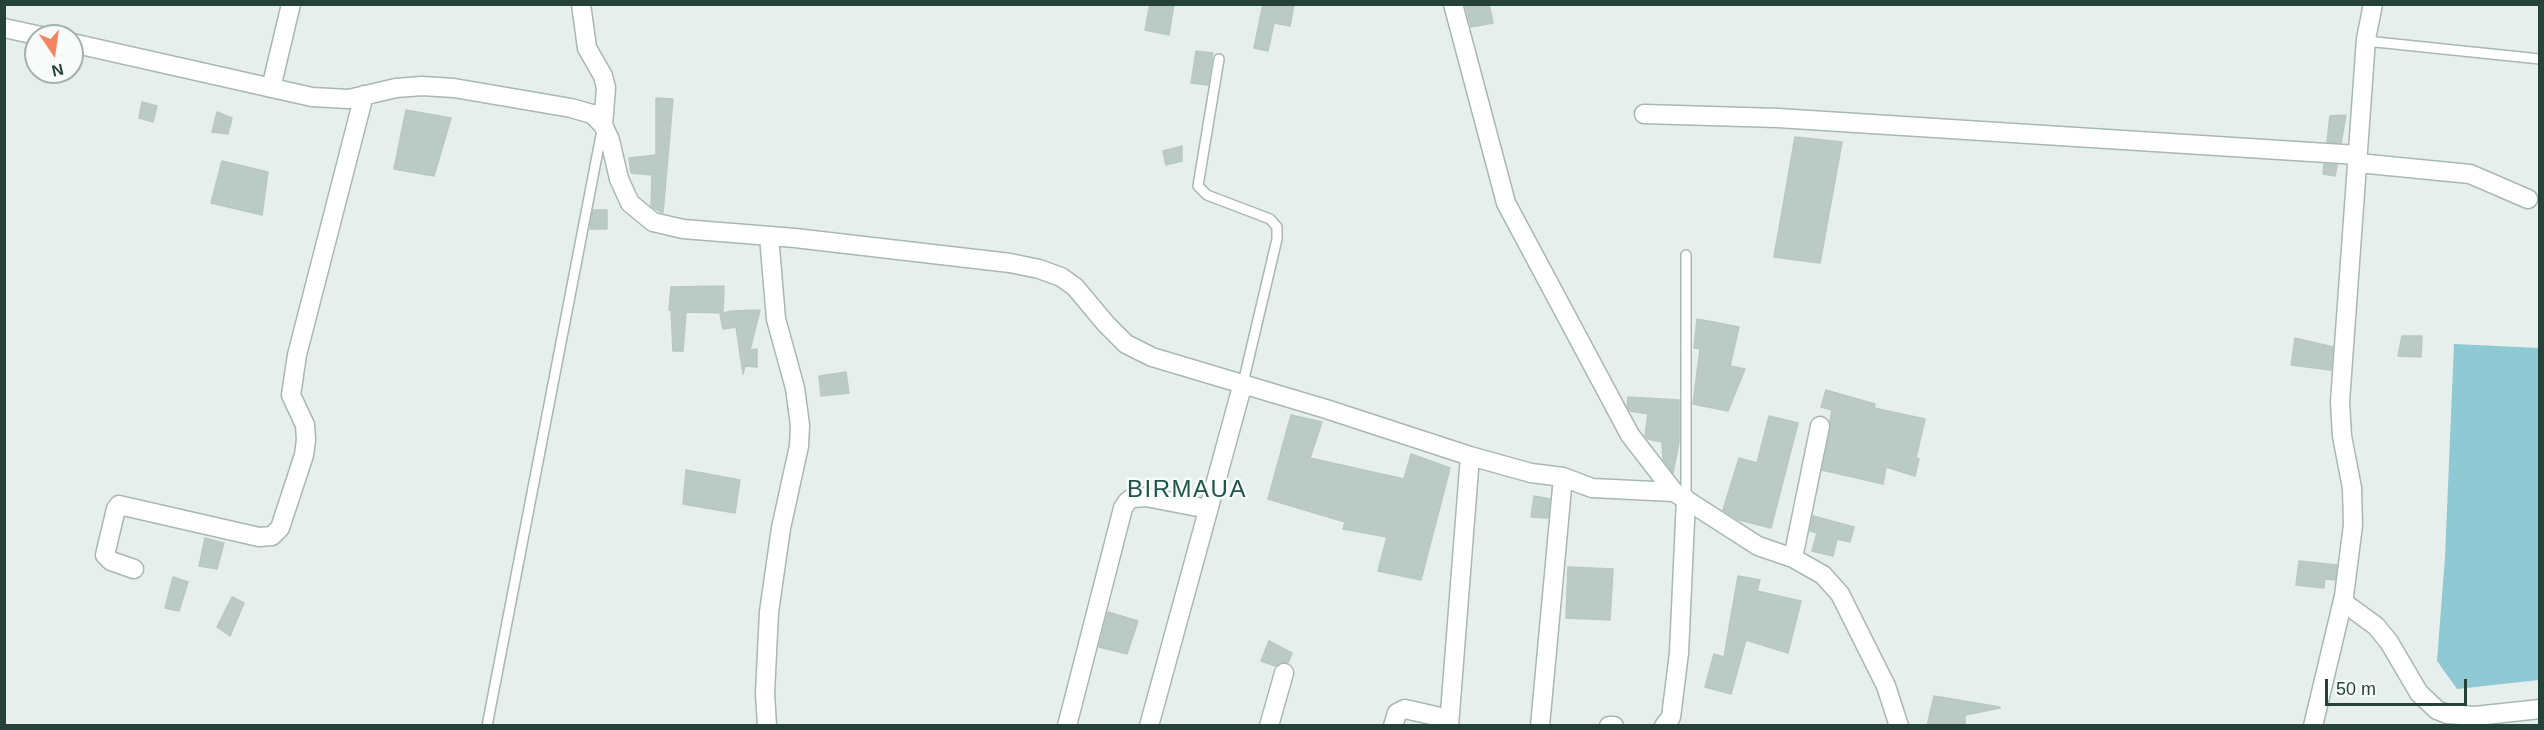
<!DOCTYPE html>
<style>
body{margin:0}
#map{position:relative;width:2544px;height:730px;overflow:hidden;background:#e6efeb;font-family:Arial,sans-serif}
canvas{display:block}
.frame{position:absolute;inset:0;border:6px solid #24423a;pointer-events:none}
.north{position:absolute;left:24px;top:24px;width:60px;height:60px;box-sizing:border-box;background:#f7fbf9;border:2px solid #a3b1ad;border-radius:50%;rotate:167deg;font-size:16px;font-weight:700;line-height:24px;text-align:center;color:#24423a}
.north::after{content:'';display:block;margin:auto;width:21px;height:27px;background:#f4845f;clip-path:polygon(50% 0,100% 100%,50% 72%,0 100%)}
.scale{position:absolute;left:2325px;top:679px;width:142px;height:27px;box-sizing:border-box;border:3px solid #24423a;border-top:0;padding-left:8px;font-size:18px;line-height:21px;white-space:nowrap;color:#24423a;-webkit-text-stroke:4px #f7fbf9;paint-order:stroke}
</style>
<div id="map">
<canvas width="2544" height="730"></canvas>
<div class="frame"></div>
<div class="north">N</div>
<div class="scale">50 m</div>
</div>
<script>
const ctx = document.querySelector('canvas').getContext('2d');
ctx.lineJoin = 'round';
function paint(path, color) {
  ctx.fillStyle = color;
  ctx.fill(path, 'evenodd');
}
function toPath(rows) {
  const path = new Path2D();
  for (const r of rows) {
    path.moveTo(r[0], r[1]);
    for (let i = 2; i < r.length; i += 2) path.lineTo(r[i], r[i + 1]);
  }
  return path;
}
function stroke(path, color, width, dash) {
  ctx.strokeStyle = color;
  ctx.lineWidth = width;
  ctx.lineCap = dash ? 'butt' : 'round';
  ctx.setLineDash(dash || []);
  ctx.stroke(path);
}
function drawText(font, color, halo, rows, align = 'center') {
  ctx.font = font + ' Arial,sans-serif';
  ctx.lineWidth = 5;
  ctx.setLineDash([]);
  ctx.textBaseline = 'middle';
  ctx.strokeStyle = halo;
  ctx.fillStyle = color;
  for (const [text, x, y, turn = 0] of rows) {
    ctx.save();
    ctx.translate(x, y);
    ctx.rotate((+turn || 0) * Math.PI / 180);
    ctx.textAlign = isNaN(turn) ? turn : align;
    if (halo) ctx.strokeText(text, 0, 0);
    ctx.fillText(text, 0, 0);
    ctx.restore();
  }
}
paint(toPath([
 [2454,344,2539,348,2539,680,2457,689,2437,661,2445,557]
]), '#8ec9d4');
const building = toPath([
 [1150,4,1174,4,1169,35,1145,30,1150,4],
 [1263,4,1294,4,1290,26,1274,23,1268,51,1254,48,1263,4],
 [1465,4,1489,4,1493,23,1471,27,1465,4],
 [1196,51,1213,53,1208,85,1191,83,1196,51],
 [656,98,673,99,663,213,651,206,652,175,631,173,629,158,656,155,656,98],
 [142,102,157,106,153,122,139,118,142,102],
 [406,110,451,118,434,176,394,169,406,110],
 [217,112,232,118,228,134,212,132,217,112],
 [2346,115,2341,143,2327,142,2330,116,2346,115],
 [1795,137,1842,142,1820,263,1774,257,1795,137],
 [1182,146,1182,161,1166,165,1163,151,1182,146],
 [222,161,268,172,262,215,211,203,222,161],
 [2324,164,2337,165,2335,176,2323,174,2324,164],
 [593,210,607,210,607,229,590,229,593,210],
 [724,286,723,313,686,312,683,351,673,351,671,310,669,310,671,287,724,286],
 [760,310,750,350,757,349,757,367,745,366,743,374,736,327,723,329,720,314,731,311,760,310],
 [1697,319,1739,327,1730,366,1745,369,1728,411,1693,404,1700,349,1694,348,1697,319],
 [2402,336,2422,336,2421,357,2398,356,2402,336],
 [2295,338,2333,347,2331,370,2291,365,2295,338],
 [846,372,849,393,821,396,819,376,846,372],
 [1826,390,1875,404,1874,408,1925,419,1916,458,1919,459,1915,476,1886,467,1883,484,1822,470,1831,428,1830,421,1832,410,1821,407,1826,390],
 [1628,397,1679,400,1679,442,1673,473,1663,459,1662,442,1648,439,1645,436,1648,414,1630,411,1627,406,1628,397],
 [1291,415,1322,422,1310,458,1404,479,1411,454,1450,468,1421,580,1378,571,1387,537,1343,529,1345,522,1268,499,1291,415],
 [1769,416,1798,423,1771,528,1739,520,1723,510,1739,458,1757,463,1769,416],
 [686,470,740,480,735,513,683,504,686,470],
 [1534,496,1550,499,1548,518,1531,517,1534,496],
 [1813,516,1854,527,1850,542,1837,539,1833,556,1812,551,1817,533,1810,531,1813,516],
 [205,538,224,543,217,569,199,566,205,538],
 [2299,561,2337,565,2335,580,2325,579,2324,588,2296,585,2299,561],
 [1568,567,1613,569,1610,620,1566,618,1568,567],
 [1738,576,1760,580,1757,591,1801,601,1788,653,1746,640,1731,694,1705,687,1714,654,1724,657,1738,576],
 [173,577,188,582,179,611,165,608,173,577],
 [232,597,244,603,230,636,217,627,232,597],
 [1108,612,1138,621,1127,654,1099,647,1108,612],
 [1269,641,1292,653,1288,663,1281,662,1275,666,1261,661,1269,641],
 [1934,696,2000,707,2000,708,1965,715,1965,726,1927,726,1934,696]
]);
paint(building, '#bbcac4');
stroke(building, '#b8c9c2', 1.5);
const lane = toPath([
 [2366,41,2540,59],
 [1219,59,1198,186,1207,195,1270,219,1277,227,1277,239,1243,383],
 [1686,499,1686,255],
 [487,726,602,130]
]);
const street = toPath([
 [581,4,587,48,603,76,606,88,603,125],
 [1453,4,1506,203,1630,435,1674,492,1758,546,1793,558,1823,575,1840,594,1886,686,1899,726],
 [4,28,41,36],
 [72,43,312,97,349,99,396,88,422,86,454,88,571,108,592,114,603,125,610,140,619,179,630,203,653,222,683,229,795,238,1010,263,1039,269,1061,277,1075,287,1106,324,1126,344,1152,357,1326,409,1470,456,1531,473,1563,477,1592,488,1674,492],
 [271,88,291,4],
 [1644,114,1778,118,2358,155],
 [2358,163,2470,174,2528,199],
 [1793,558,1820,426],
 [134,569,111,561,105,555,116,509,119,505,259,537,272,536,280,528,304,455,306,440,305,425,291,395,297,355,364,95],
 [2343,602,2376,626,2389,642,2419,693,2437,710,2447,714,2475,716,2540,709],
 [767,726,765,693,769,612,781,528,799,446,800,425,795,388,776,319,769,236],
 [1067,726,1123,508,1127,502,1132,498,1146,497,1208,509],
 [1149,726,1243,383],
 [1269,726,1284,673],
 [1393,726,1397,713,1405,709,1449,719],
 [1449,726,1470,456],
 [1540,726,1563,477],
 [1609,726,1614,726],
 [1664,726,1671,717,1679,653,1686,499],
 [2313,726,2344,596,2353,525,2352,488,2342,436,2340,402,2366,39,2373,4]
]);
stroke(lane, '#a8b8b2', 12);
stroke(street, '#a8b8b2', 21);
stroke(lane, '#fff', 9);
stroke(street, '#fff', 18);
ctx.letterSpacing = '1.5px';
drawText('24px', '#1f5548', '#f7fbf9', [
 ["BIRMAUA",1187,490]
]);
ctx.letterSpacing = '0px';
</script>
